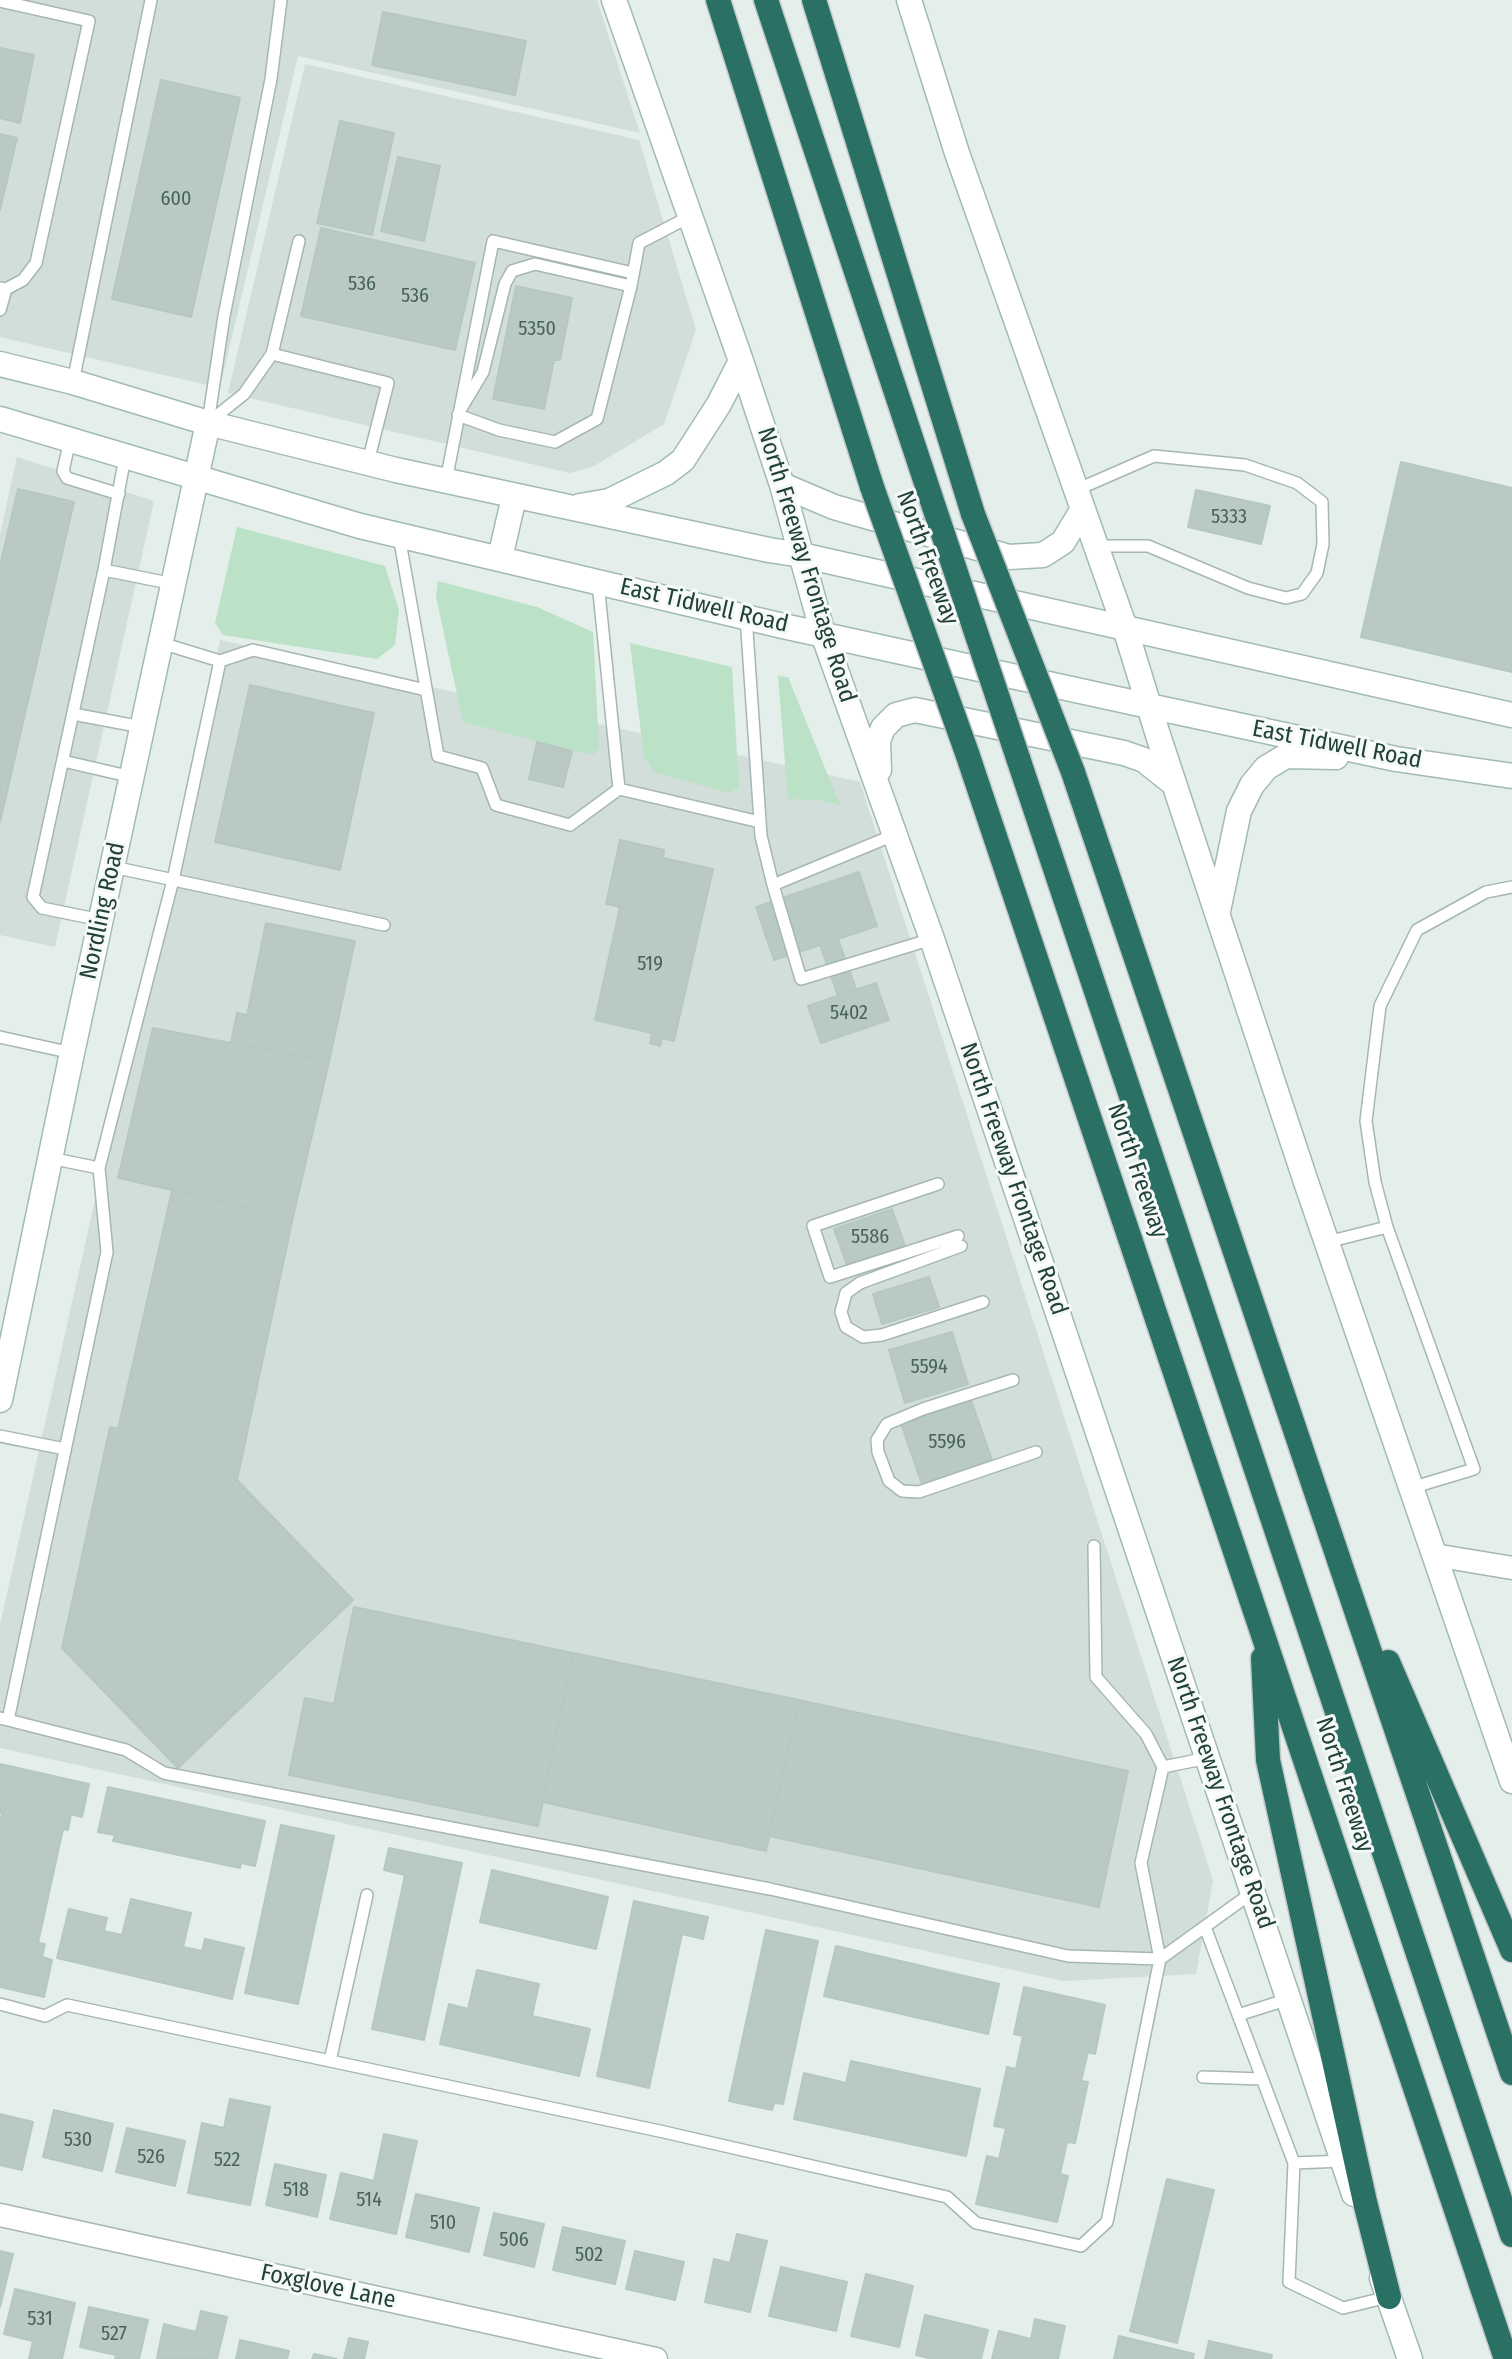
<!DOCTYPE html>
<style>
body{margin:0}
canvas{display:block;background:#e4eeea}
</style>
<canvas width="1512" height="2359"></canvas>
<script>
const ctx = document.querySelector('canvas').getContext('2d');
ctx.lineJoin = 'round';
function paint(path, color) {
  ctx.fillStyle = color;
  ctx.fill(path, 'evenodd');
}
function toPath(rows) {
  const path = new Path2D();
  for (const r of rows) {
    path.moveTo(r[0], r[1]);
    for (let i = 2; i < r.length; i += 2) path.lineTo(r[i], r[i + 1]);
  }
  return path;
}
function stroke(path, color, width, dash) {
  ctx.strokeStyle = color;
  ctx.lineWidth = width;
  ctx.lineCap = dash ? 'butt' : 'round';
  ctx.setLineDash(dash || []);
  ctx.stroke(path);
}
function drawText(font, color, halo, rows, align = 'center') {
  ctx.font = font + ' "Fira Sans Condensed",sans-serif';
  ctx.lineWidth = 6;
  ctx.setLineDash([]);
  ctx.textBaseline = 'middle';
  ctx.strokeStyle = halo;
  ctx.fillStyle = color;
  for (const [text, x, y, turn = 0] of rows) {
    ctx.save();
    ctx.translate(x, y);
    ctx.rotate((+turn || 0) * Math.PI / 180);
    ctx.textAlign = isNaN(turn) ? turn : align;
    if (halo) ctx.strokeText(text, 0, 0);
    ctx.fillText(text, 0, 0);
    ctx.restore();
  }
}
paint(toPath([
 [0,0,597,0,640,133,298,56,220,388,0,337],
 [305,64,639,140,696,330,664,424,594,466,570,473,228,393],
 [17,457,154,501,55,947,0,935,0,535],
 [220,640,860,782,1213,1880,1196,1974,1063,1981,0,1748,0,1625]
]), '#d2ded9');
paint(toPath([
 [237,527,385,566,399,610,395,645,377,659,223,635,215,623],
 [438,581,537,607,593,632,599,747,595,754,589,754,463,722,436,597],
 [630,643,732,667,739,789,733,789,729,793,654,772,644,757],
 [778,676,788,677,840,805,819,800,788,799]
]), '#bbe1c7');
const building = toPath([
 [383,12,526,41,515,95,372,65,383,12],
 [0,48,34,55,20,123,0,118,0,48],
 [161,80,240,98,191,317,112,299,161,80],
 [340,121,394,133,372,235,317,223,340,121],
 [0,134,17,138,0,210,0,134],
 [398,157,440,166,424,241,381,231,398,157],
 [321,228,475,263,455,350,301,316,321,228],
 [516,286,572,298,560,360,554,360,544,409,493,399,516,286],
 [1401,462,1512,488,1512,672,1361,637,1401,462],
 [18,489,74,502,0,822,0,566,18,489],
 [1196,490,1270,506,1261,544,1188,527,1196,490],
 [250,685,374,713,340,870,215,842,250,685],
 [537,742,572,751,563,787,529,779,537,742],
 [620,840,664,850,663,858,713,869,674,1041,662,1038,660,1046,650,1043,652,1033,595,1020,620,907,606,904,620,840],
 [859,872,877,926,838,939,856,989,838,996,820,945,774,960,756,907,859,872],
 [266,923,355,941,329,1062,231,1042,237,1013,247,1015,266,923],
 [876,983,889,1020,821,1043,808,1006,876,983],
 [153,1028,329,1062,293,1217,118,1178,153,1028],
 [172,1191,293,1217,242,1457,118,1429,172,1191],
 [892,1209,905,1246,847,1265,834,1229,892,1209],
 [929,1277,939,1307,882,1324,873,1294,929,1277],
 [952,1332,968,1384,905,1403,889,1350,952,1332],
 [971,1400,992,1460,922,1484,901,1424,971,1400],
 [110,1427,242,1457,237,1480,62,1648,110,1427],
 [237,1480,353,1600,178,1768,62,1648,237,1480],
 [354,1607,573,1653,538,1826,289,1775,305,1698,334,1704,354,1607],
 [573,1653,799,1700,766,1851,542,1802,573,1653],
 [799,1700,1128,1771,1099,1907,769,1836,799,1700],
 [0,1764,89,1784,82,1817,71,1814,68,1830,63,1829,38,1943,45,1944,42,1957,52,1960,44,1997,0,1987,0,1824,2,1813,0,1813,0,1764],
 [108,1787,265,1821,255,1866,241,1863,240,1868,113,1841,115,1835,98,1832,108,1787],
 [281,1825,334,1836,298,2004,245,1993,281,1825],
 [389,1848,462,1863,424,2040,372,2029,405,1875,384,1870,389,1848],
 [492,1870,608,1897,596,1949,480,1922,492,1870],
 [131,1899,191,1913,183,1947,202,1951,205,1939,244,1948,232,1999,57,1958,69,1909,107,1918,104,1931,122,1935,131,1899],
 [634,1901,708,1917,703,1939,682,1934,649,2088,597,2076,634,1901],
 [766,1930,818,1941,783,2104,774,2103,772,2110,729,2101,766,1930],
 [836,1946,999,1984,988,2034,824,1996,836,1946],
 [477,1970,539,1984,532,2016,590,2029,579,2076,440,2044,449,2004,468,2009,477,1970],
 [1024,1987,1105,2005,1095,2054,1088,2052,1081,2081,1088,2082,1075,2143,1067,2142,1060,2174,1068,2176,1057,2222,976,2204,987,2156,999,2159,1006,2128,994,2126,1007,2067,1016,2069,1023,2036,1014,2034,1024,1987],
 [851,2061,980,2089,966,2156,794,2119,804,2073,846,2083,851,2061],
 [230,2099,270,2107,250,2205,188,2193,202,2123,224,2128,230,2099],
 [54,2110,113,2124,102,2171,43,2157,54,2110],
 [0,2114,33,2122,22,2170,0,2165,0,2114],
 [127,2128,185,2141,175,2186,116,2172,127,2128],
 [384,2134,417,2141,396,2234,330,2219,341,2173,374,2181,384,2134],
 [275,2164,326,2175,317,2217,266,2205,275,2164],
 [1167,2179,1214,2190,1177,2343,1130,2331,1167,2179],
 [416,2194,479,2208,469,2252,406,2237,416,2194],
 [494,2213,544,2224,534,2267,484,2255,494,2213],
 [563,2227,625,2241,615,2284,553,2270,563,2227],
 [737,2234,767,2241,750,2312,705,2302,714,2259,730,2263,737,2234],
 [0,2251,13,2254,0,2307,0,2251],
 [635,2251,684,2262,675,2300,626,2289,635,2251],
 [781,2267,847,2282,836,2331,769,2316,781,2267],
 [866,2274,913,2286,899,2347,851,2336,866,2274],
 [15,2289,75,2303,62,2359,29,2359,33,2341,4,2334,15,2289],
 [89,2307,148,2320,139,2359,115,2359,116,2355,80,2347,89,2307],
 [201,2311,227,2317,217,2359,157,2358,164,2324,196,2332,201,2311],
 [925,2315,988,2330,981,2359,933,2359,916,2355,925,2315],
 [1035,2319,1065,2326,1058,2359,992,2359,999,2331,1031,2339,1035,2319],
 [1119,2336,1194,2354,1193,2359,1114,2359,1119,2336],
 [349,2338,368,2342,364,2359,344,2359,349,2338],
 [240,2340,289,2351,287,2359,236,2359,240,2340],
 [1209,2341,1272,2355,1271,2359,1205,2359,1209,2341],
 [314,2354,337,2359,312,2359,314,2354]
]);
paint(building, '#b9c9c3');
stroke(building, '#b5c8c2', 2);
const lane = toPath([
 [0,1,89,21,36,263,23,280,6,289],
 [0,310,6,289,0,288],
 [272,354,388,383,368,462],
 [73,382,151,0],
 [462,407,483,372,505,284,512,271,535,264,631,286],
 [458,415,499,430,555,442,597,419,631,286,639,243,689,217],
 [209,422,244,394,272,354,299,241],
 [208,423,224,316,271,79,281,0],
 [70,440,63,471,67,478,119,494],
 [446,481,493,241,633,273],
 [1076,490,1154,456,1245,465,1297,483,1322,502,1323,544,1317,573,1302,594,1286,598,1248,588,1148,546,1096,546],
 [399,536,438,756,482,768,496,805,570,825,619,789,760,822],
 [104,570,125,457],
 [598,583,619,789],
 [746,616,761,836,773,885,801,979,932,939],
 [161,643,220,661,253,650,426,690],
 [73,714,142,727],
 [63,761,132,777],
 [113,867,384,925],
 [773,885,894,835],
 [101,920,42,908,33,897,104,570,174,584],
 [0,1037,72,1053],
 [50,1158,99,1168],
 [938,1184,813,1226,830,1277,958,1236],
 [1327,1242,1387,1227],
 [961,1246,860,1283,846,1293,841,1312,846,1327,863,1337,882,1335,983,1302],
 [1013,1380,923,1409,887,1424,877,1440,878,1452,889,1481,902,1491,919,1492,1036,1452],
 [0,1436,65,1449],
 [1411,1488,1474,1469,1387,1227,1375,1182,1366,1121,1380,1006,1417,930,1486,892,1512,887],
 [0,1718,8,1720,107,1252,99,1168,173,880,220,661],
 [8,1720,126,1750,164,1773,770,1889,1068,1956,1160,1959,1253,1892],
 [1163,1767,1208,1758],
 [1205,1927,1294,2163],
 [0,2004,45,2016,67,2005,664,2132,947,2197,976,2223,1081,2246,1107,2222,1160,1959,1141,1863,1163,1767,1146,1734,1096,1677,1094,1546],
 [1238,2015,1289,1999],
 [330,2061,367,1895],
 [1203,2077,1262,2079],
 [1343,2161,1294,2163,1289,2282,1343,2308,1388,2297]
]);
const street = toPath([
 [1434,1555,1512,1568],
 [0,2215,656,2359]
]);
const secondary = toPath([
 [614,0,741,361,782,485,823,634,932,939,1354,2194],
 [909,0,957,153,1125,628,1158,735,1306,1182,1512,1781],
 [0,364,73,382,208,423,396,470,769,550,801,555,1512,715],
 [0,419,360,526,783,626,1149,706,1396,759,1512,776],
 [782,485,834,507,1009,557,1043,555,1063,542,1083,509],
 [580,506,609,501,666,473,683,460,719,404,741,361],
 [500,558,514,497],
 [879,770,878,741,883,728,896,715,915,710,1124,753,1144,760,1173,783],
 [1218,911,1239,811,1252,785,1266,768,1286,756,1336,757],
 [0,1400,72,1053,208,423],
 [1382,2278,1410,2359]
]);
const highway = toPath([
 [718,0,872,487],
 [766,0,931,498],
 [814,0,973,514],
 [967,753,1506,2359],
 [1018,758,1512,2235],
 [1073,772,1512,2073],
 [1263,1658,1268,1760,1365,2202,1389,2297],
 [1388,1662,1512,1950]
]);
stroke(lane, '#a6b7b2', 14);
stroke(street, '#a6b7b2', 25);
stroke(secondary, '#a1bbb3', 27);
stroke(highway, '#c1cac8', 27);
stroke(lane, '#fff', 11);
stroke(street, '#fff', 22);
stroke(secondary, '#fff', 24);
stroke(highway, '#2b7065', 24);
const highwayBridge = toPath([
 [872,487,967,753],
 [931,498,1018,758],
 [973,514,1073,772]
]);
stroke(highwayBridge, '#c1cac8', 27, []);
stroke(highwayBridge, '#2b7065', 24);
drawText('20px', '#48635c', null, [
 ["600",176,199],
 ["536",362,284],
 ["536",415,296],
 ["5350",537,329],
 ["5333",1229,517],
 ["519",650,964],
 ["5402",849,1013],
 ["5586",870,1237],
 ["5594",929,1367],
 ["5596",947,1442],
 ["530",78,2140],
 ["526",151,2157],
 ["522",227,2160],
 ["518",296,2190],
 ["514",369,2200],
 ["510",443,2223],
 ["506",514,2240],
 ["502",589,2255],
 ["531",40,2319],
 ["527",114,2334]
]);
drawText('24px', '#22413a', '#f5faf8', [
 ["North Freeway",927,558,70],
 ["North Freeway Frontage Road",806,565,73],
 ["East Tidwell Road",704,606,13],
 ["East Tidwell Road",1337,745,11],
 ["Nordling Road",103,911,-78],
 ["North Freeway",1137,1171,71],
 ["North Freeway Frontage Road",1013,1179,71],
 ["North Freeway",1344,1785,72],
 ["North Freeway Frontage Road",1220,1793,71],
 ["Foxglove Lane",328,2287,12]
]);
</script>
